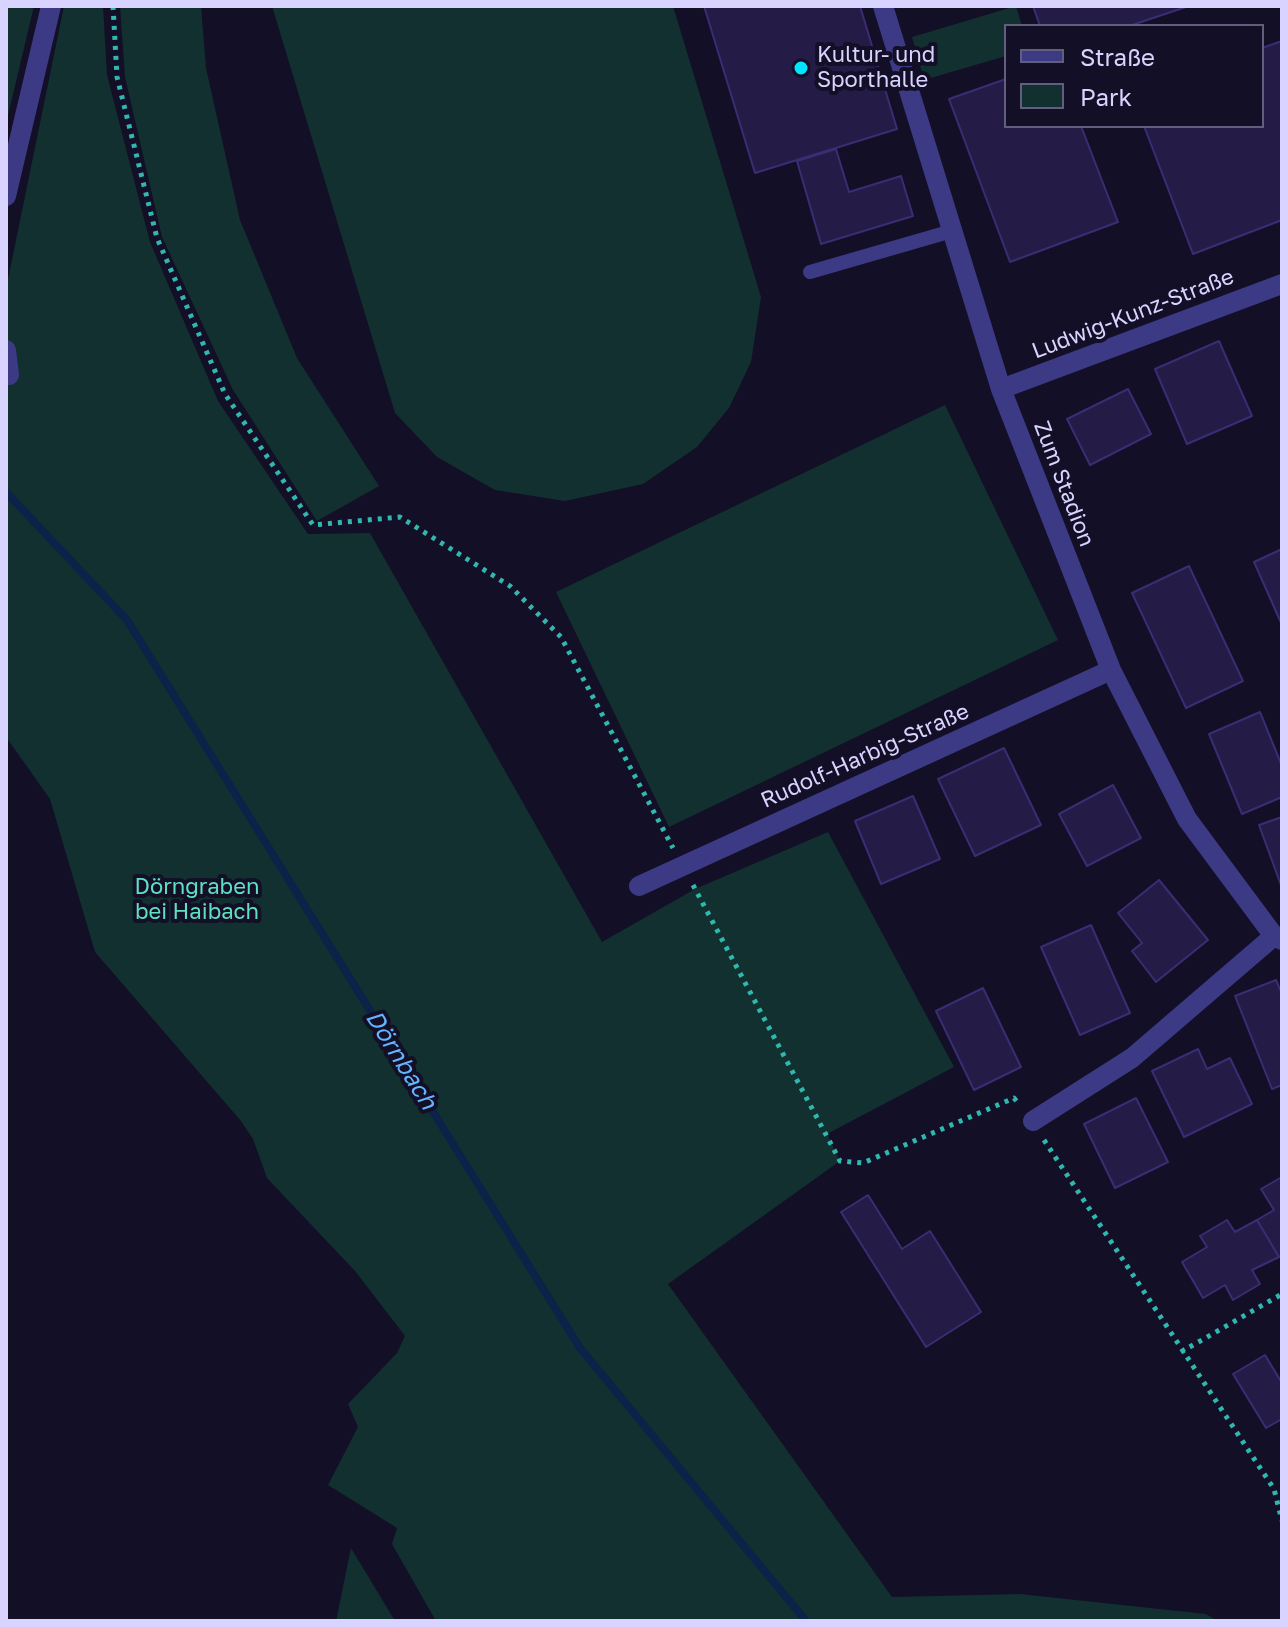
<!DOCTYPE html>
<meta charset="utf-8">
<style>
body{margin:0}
#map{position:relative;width:1288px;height:1627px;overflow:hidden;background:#130f26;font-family:"Golos Text",sans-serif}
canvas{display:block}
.frame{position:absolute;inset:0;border:8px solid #d9d4ff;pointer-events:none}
.legend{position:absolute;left:1004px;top:24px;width:260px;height:104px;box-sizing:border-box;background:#130f26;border:2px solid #625e7d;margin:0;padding:10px 14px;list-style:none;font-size:24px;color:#d9d4ff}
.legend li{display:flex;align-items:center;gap:16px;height:40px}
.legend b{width:40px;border:2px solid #625e7d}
</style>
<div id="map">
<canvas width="1288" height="1627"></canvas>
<div class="frame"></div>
<ul class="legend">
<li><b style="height:10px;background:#3d3a85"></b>Straße</li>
<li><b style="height:22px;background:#12302f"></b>Park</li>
</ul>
</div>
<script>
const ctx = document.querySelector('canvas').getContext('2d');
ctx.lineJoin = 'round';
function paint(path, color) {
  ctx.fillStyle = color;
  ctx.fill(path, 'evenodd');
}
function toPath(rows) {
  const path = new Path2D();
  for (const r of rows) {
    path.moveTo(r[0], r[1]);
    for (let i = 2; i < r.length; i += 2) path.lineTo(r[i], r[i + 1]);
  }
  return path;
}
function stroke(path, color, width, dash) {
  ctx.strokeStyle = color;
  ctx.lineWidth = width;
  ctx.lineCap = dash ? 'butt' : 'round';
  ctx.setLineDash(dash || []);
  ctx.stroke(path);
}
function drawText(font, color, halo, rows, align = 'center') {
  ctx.font = font + ' "Golos Text",sans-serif';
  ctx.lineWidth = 8;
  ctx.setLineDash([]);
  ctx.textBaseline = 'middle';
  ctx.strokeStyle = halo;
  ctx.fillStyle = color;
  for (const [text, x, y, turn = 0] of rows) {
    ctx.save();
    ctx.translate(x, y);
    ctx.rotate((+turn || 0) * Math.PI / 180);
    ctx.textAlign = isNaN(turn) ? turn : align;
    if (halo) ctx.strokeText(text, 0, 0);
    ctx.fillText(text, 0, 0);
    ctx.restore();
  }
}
paint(toPath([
 [6,6,34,6,6,124],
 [64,6,103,6,107,75,150,242,218,401,308,534,370,533,602,942,695,889,828,832,954,1067,827,1134,840,1161,668,1284,892,1597,1020,1594,1206,1614,1218,1621,436,1621,392,1544,397,1528,328,1485,358,1427,348,1404,397,1353,405,1336,355,1271,267,1178,253,1139,241,1121,95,952,50,799,6,737,6,289],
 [120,6,201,6,206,68,240,220,297,358,379,486,317,521,233,390,162,237,125,77],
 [272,6,673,6,761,297,751,362,729,408,697,447,643,484,565,501,495,490,437,457,395,413],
 [1016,6,1022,26,1006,26,1006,56,924,80,912,37],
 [945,405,1058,640,669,827,556,592],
 [351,1548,395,1621,336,1621]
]), '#12302f');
stroke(toPath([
 [6,492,127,620,580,1348,806,1621]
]), '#0c2248', 8);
const building = toPath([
 [704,6,860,6,897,129,755,173,704,6],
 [1033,6,1186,6,1186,7,1129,26,1040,26,1033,6],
 [1282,41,1282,220,1193,254,1144,126,1262,126,1262,48,1282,41],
 [1006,79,1006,126,1081,126,1118,222,1010,262,949,99,1006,79],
 [836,149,849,192,901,176,913,216,821,244,797,161,836,149],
 [1219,341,1252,416,1187,444,1155,369,1219,341],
 [1128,389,1151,434,1090,465,1067,419,1128,389],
 [1282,549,1282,625,1254,562,1282,549],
 [1189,566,1243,681,1186,708,1132,593,1189,566],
 [1260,712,1282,766,1282,797,1242,814,1209,734,1260,712],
 [1004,748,1041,825,975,856,938,779,1004,748],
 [1113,785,1141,838,1087,866,1059,814,1113,785],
 [913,796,940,859,881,884,855,821,913,796],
 [1282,817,1282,888,1259,825,1282,817],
 [1159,880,1208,940,1156,982,1132,951,1142,943,1118,913,1159,880],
 [1091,925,1130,1013,1080,1035,1041,947,1091,925],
 [1276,980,1282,994,1282,1085,1272,1089,1235,996,1276,980],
 [983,988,1021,1067,974,1090,936,1011,983,988],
 [1198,1049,1207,1069,1230,1058,1252,1104,1184,1137,1152,1071,1198,1049],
 [1136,1098,1168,1162,1115,1188,1084,1124,1136,1098],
 [1282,1177,1282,1255,1279,1257,1257,1220,1274,1210,1261,1189,1282,1177],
 [868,1195,902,1249,930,1231,981,1312,926,1347,841,1212,868,1195],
 [1227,1220,1235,1232,1257,1220,1279,1257,1252,1270,1260,1284,1233,1300,1225,1285,1203,1298,1182,1262,1207,1247,1200,1236,1227,1220],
 [1265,1355,1282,1383,1282,1419,1266,1428,1233,1374,1265,1355]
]);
paint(building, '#241b47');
stroke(building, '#3b2d73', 2);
stroke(toPath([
 [113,6,117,77,157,238,225,394,313,525,400,517,510,586,561,637,673,848],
 [693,885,840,1161,863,1163,1014,1098,1018,1103],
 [1044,1140,1274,1489,1282,1521],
 [1181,1352,1282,1294]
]), '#2fb8b0', 5, [4, 6]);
stroke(toPath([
 [810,272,952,231]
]), '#3d3a85', 14);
stroke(toPath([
 [883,6,1001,389,1111,670,1187,819,1274,936,1282,940],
 [6,196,51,6],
 [6,350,9,375],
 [1001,389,1282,284],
 [639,886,1111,670],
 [1033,1121,1132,1058,1274,936]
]), '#3d3a85', 20);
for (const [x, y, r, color] of [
 [801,68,8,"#00e5ff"]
]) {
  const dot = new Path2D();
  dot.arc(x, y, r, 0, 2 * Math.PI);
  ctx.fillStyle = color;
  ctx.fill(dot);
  stroke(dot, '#130f26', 3);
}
drawText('22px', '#d9d4ff', '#130f26', [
 ["Kultur- und",817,55],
 ["Sporthalle",817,80]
], 'left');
drawText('22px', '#d9d4ff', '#130f26', [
 ["Ludwig-Kunz-Straße",1133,314,-21],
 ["Zum Stadion",1064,484,69],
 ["Rudolf-Harbig-Straße",865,756,-24]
]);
drawText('22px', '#5fe0c0', '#130f26', [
 ["Dörngraben",197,887],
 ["bei Haibach",197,912]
]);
drawText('italic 24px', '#62b6ff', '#130f26', [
 ["Dörnbach",401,1060,58]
]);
</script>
